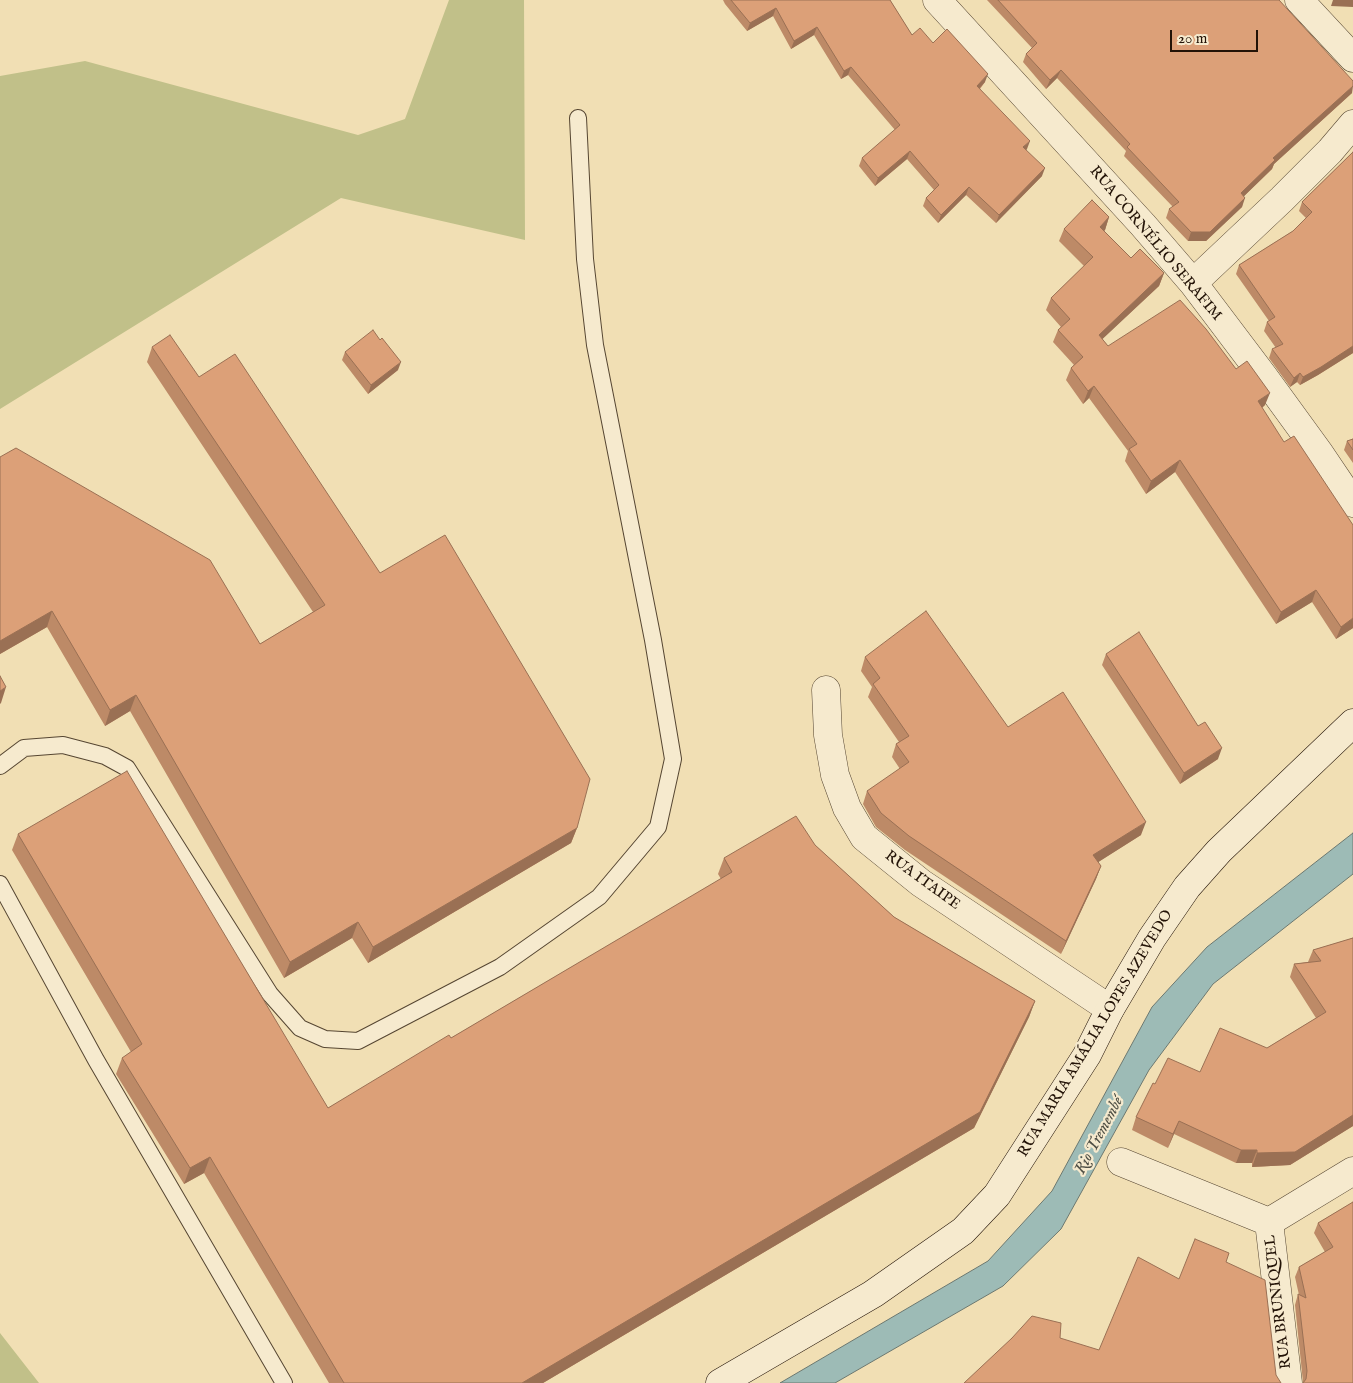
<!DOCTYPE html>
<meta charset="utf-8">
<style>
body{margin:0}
#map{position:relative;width:1353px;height:1383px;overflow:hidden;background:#f1dfb4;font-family:"IM FELL English",serif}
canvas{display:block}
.scale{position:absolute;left:1170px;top:30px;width:88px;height:22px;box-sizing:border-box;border:2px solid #231307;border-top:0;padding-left:6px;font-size:15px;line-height:18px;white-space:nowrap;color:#231307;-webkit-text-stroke:4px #f6eace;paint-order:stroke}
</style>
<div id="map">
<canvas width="1353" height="1383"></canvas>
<div class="scale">20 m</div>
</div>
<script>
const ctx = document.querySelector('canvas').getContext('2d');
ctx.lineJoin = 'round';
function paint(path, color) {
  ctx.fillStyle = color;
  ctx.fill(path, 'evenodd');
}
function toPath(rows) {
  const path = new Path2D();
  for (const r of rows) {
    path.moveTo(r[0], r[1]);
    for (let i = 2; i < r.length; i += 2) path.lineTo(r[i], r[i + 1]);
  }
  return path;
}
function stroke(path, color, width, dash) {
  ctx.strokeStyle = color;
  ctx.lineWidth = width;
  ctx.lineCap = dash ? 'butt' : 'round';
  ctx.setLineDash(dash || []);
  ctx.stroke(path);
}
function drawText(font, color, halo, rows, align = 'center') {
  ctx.font = font + ' "IM FELL English",serif';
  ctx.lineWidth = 4.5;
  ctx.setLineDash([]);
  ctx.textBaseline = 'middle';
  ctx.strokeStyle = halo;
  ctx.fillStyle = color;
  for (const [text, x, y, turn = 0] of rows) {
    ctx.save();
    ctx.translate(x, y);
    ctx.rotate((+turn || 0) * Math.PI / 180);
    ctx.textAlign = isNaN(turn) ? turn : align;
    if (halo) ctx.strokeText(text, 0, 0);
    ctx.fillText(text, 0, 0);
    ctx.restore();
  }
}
paint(toPath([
 [449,0,524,0,525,240,341,198,0,409,0,76,85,61,358,135,405,119],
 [0,1333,39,1383,0,1383]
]), '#c1c089');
const water = toPath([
 [1353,833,1353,874,1213,984,1149,1070,1061,1229,1003,1286,835,1383,780,1383,988,1261,1052,1191,1152,1007,1207,947,1353,833]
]);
paint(water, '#9dbbb6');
stroke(water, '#6c7870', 1);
const lane = toPath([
 [0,766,24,748,63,745,105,756,127,768,270,994,300,1028,325,1039,358,1041,500,967,599,897,658,827,673,759,653,640,595,345,585,259,578,118],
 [0,884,96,1060,284,1383]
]);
const street = toPath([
 [937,0,1143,225,1193,283,1264,377,1320,454,1353,503],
 [1299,0,1353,58],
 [1193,283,1282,199,1330,151,1353,124],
 [826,690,828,735,835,775,847,808,864,837,921,883,1110,1009],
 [1121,1162,1269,1222],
 [1269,1222,1288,1383],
 [1269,1222,1353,1171]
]);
const secondary = toPath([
 [720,1383,873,1294,963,1231,997,1195,1087,1055,1110,1009,1152,938,1187,887,1219,851,1353,723]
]);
stroke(lane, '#564632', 18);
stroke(street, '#564632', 29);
stroke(secondary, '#231307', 29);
stroke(lane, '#f6eace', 16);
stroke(street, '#f6eace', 28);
stroke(secondary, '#f6eace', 28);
paint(toPath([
 [723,0,890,0,912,35,933,43,985,82,980,89,1027,149,1026,150,1042,176,996,223,966,195,938,223,923,206,926,198,934,190,907,159,875,186,859,166,862,158,895,130,848,75,841,79,814,35,791,49,773,16,747,31,725,4],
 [987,0,1279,0,1352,93,1274,164,1272,169,1244,196,1242,207,1206,241,1188,241,1166,218,1169,209,1173,207,1124,156,1126,151,1057,78,1046,89,1023,62,1026,54,1032,48],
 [1353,152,1353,353,1318,375,1300,385,1297,382,1290,387,1269,358,1272,349,1276,348,1264,331,1267,322,1269,321,1236,274,1239,265,1293,231,1306,218,1299,211,1302,202],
 [1109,217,1105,230,1104,231,1131,258,1164,273,1159,286,1102,339,1108,346,1236,369,1265,405,1262,408,1353,628,1336,639,1312,602,1276,624,1175,472,1146,494,1125,461,1128,451,1089,398,1083,404,1066,380,1071,368,1074,365,1053,342,1058,330,1061,327,1046,310,1051,298,1084,266,1059,241,1064,229],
 [380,340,398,370,368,394,342,360,345,352],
 [152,347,199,377,380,573,577,828,571,843,368,963,352,938,284,978,130,711,105,726,47,627,0,654,0,457,260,644,313,612,147,362],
 [1353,439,1353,463,1344,450,1347,441],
 [1106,654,1198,726,1218,759,1180,784,1102,665],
 [865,657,1008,727,1141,835,1098,862,1101,866,1096,879,1061,954,905,850,876,827,863,804,867,791,900,769,892,757,896,744,899,742,868,697,872,687,861,671],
 [18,834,328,1108,451,1038,721,879,718,874,724,858,815,845,894,917,1035,1001,1029,1017,974,1128,543,1383,329,1383,204,1173,184,1184,116,1074,122,1058,131,1052,12,850],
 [1353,938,1353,1126,1290,1165,1252,1167,1252,1163,1236,1163,1174,1134,1168,1148,1132,1130,1136,1117,1155,1084,1200,1072,1267,1048,1316,1018,1290,977,1294,964,1308,962,1313,950],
 [1353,1202,1353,1383,1303,1382,1295,1305,1298,1294,1299,1295,1295,1277,1299,1267,1325,1252,1314,1233,1318,1223]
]), '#bd8a67');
paint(toPath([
 [1333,0,1353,0,1353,7,1331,6],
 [776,8,773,16,747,31,750,23],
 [817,27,814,35,791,49,794,41],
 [851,67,848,75,841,79,844,71],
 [1061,70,1057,78,1046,89,1050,80],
 [988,74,985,82,974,94,977,86],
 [1353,86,1352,93,1274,164,1272,169,1238,202,1241,193,1273,158],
 [1030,141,1027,149,1021,155,1023,147],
 [910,151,907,159,875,186,878,178],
 [1045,168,1042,176,996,223,999,215],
 [969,187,966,195,938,223,941,215],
 [1245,198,1242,207,1206,241,1188,241,1191,232],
 [1109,217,1105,230,1095,240,1100,227],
 [1164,273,1159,286,1094,347,1099,335],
 [1353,346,1353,353,1318,375,1300,385,1303,377],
 [401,362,398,370,368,394,371,385],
 [1300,373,1297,382,1290,387,1294,378],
 [1094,386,1089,398,1083,404,1088,391],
 [1270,393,1265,405,1254,414,1258,401],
 [1180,460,1175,472,1146,494,1151,481],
 [1316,590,1312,602,1276,624,1281,612],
 [52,611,47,627,0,654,0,641],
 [1353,618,1353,628,1336,639,1341,627],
 [6,687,1,703,0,704,0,691],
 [136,695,130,711,105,726,110,710],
 [1222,748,1218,759,1180,784,1184,773],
 [1146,822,1141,835,1089,868,1093,855],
 [577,828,571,843,368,963,373,947],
 [1101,866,1096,879,1061,954,1066,941],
 [358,922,352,938,284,978,290,962],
 [1035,1001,1029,1017,974,1128,543,1383,522,1383],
 [1353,1115,1353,1126,1290,1165,1252,1167,1257,1153],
 [1179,1121,1174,1134,1168,1148,1173,1134],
 [1241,1150,1257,1150,1252,1163,1236,1163],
 [210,1157,204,1173,184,1184,190,1168]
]), '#9a7054');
const building = toPath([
 [731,0,890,0,912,35,920,28,933,43,947,29,988,74,977,86,1030,141,1023,147,1045,168,999,215,969,187,941,215,926,198,939,185,910,151,878,178,862,158,900,125,851,67,844,71,817,27,794,41,776,8,750,23,731,0],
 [998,0,1279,0,1353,81,1353,86,1273,158,1275,160,1241,193,1245,198,1210,232,1191,232,1169,209,1179,202,1127,147,1130,144,1061,70,1050,80,1026,54,1037,43,998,0],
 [1353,152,1353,346,1321,367,1303,377,1300,373,1294,378,1272,349,1283,344,1267,322,1275,317,1239,265,1293,231,1312,212,1302,202,1353,152],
 [1092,200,1109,217,1100,227,1131,258,1140,249,1164,273,1099,335,1108,346,1180,300,1206,329,1236,369,1247,361,1270,393,1258,401,1284,442,1294,436,1353,525,1353,618,1341,627,1316,590,1281,612,1180,460,1151,481,1129,449,1137,444,1094,386,1088,391,1071,368,1083,357,1058,330,1070,319,1051,298,1093,257,1064,229,1092,200],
 [373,330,380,340,382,338,401,362,371,385,345,352,373,330],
 [170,335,199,377,235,354,380,573,445,535,590,779,577,828,373,947,358,922,290,962,136,695,110,710,52,611,0,641,0,457,16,448,210,560,260,644,325,605,152,347,170,335],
 [1353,439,1353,450,1347,441,1353,439],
 [926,611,1008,727,1063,692,1146,822,1093,855,1101,866,1066,941,909,836,881,813,867,791,909,762,896,744,909,736,873,684,880,678,865,657,926,611],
 [1139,632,1198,726,1205,722,1222,748,1184,773,1106,654,1139,632],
 [0,676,6,687,0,691,0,676],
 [127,771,328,1108,449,1035,451,1038,732,872,724,858,796,816,815,845,894,917,1035,1001,980,1112,522,1383,344,1383,210,1157,190,1168,122,1058,142,1044,18,834,127,771],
 [1353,938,1353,1115,1295,1152,1257,1153,1257,1150,1241,1150,1179,1121,1173,1134,1136,1117,1153,1083,1155,1084,1168,1058,1200,1072,1220,1028,1267,1048,1326,1012,1294,964,1321,961,1313,950,1353,938],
 [1353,1202,1353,1383,1303,1383,1306,1379,1307,1371,1298,1294,1306,1298,1299,1267,1333,1247,1318,1223,1353,1202],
 [1195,1239,1229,1253,1226,1262,1265,1280,1276,1375,1281,1383,964,1383,1012,1338,1032,1316,1061,1323,1060,1338,1099,1350,1138,1257,1179,1279,1195,1239]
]);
paint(building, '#dca078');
stroke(building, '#9a7054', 1);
drawText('15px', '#231307', '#f6eace', [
 ["RUA CORNÉLIO SERAFIM",1155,244,50],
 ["RUA ITAIPE",922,881,36],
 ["RUA MARIA AMÁLIA LOPES AZEVEDO",1096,1034,-59],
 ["RUA BRUNIQUEL",1279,1302,-97]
]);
drawText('italic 16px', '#4e4e44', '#f6eace', [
 ["Rio Tremembé",1100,1136,-62]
]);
</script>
